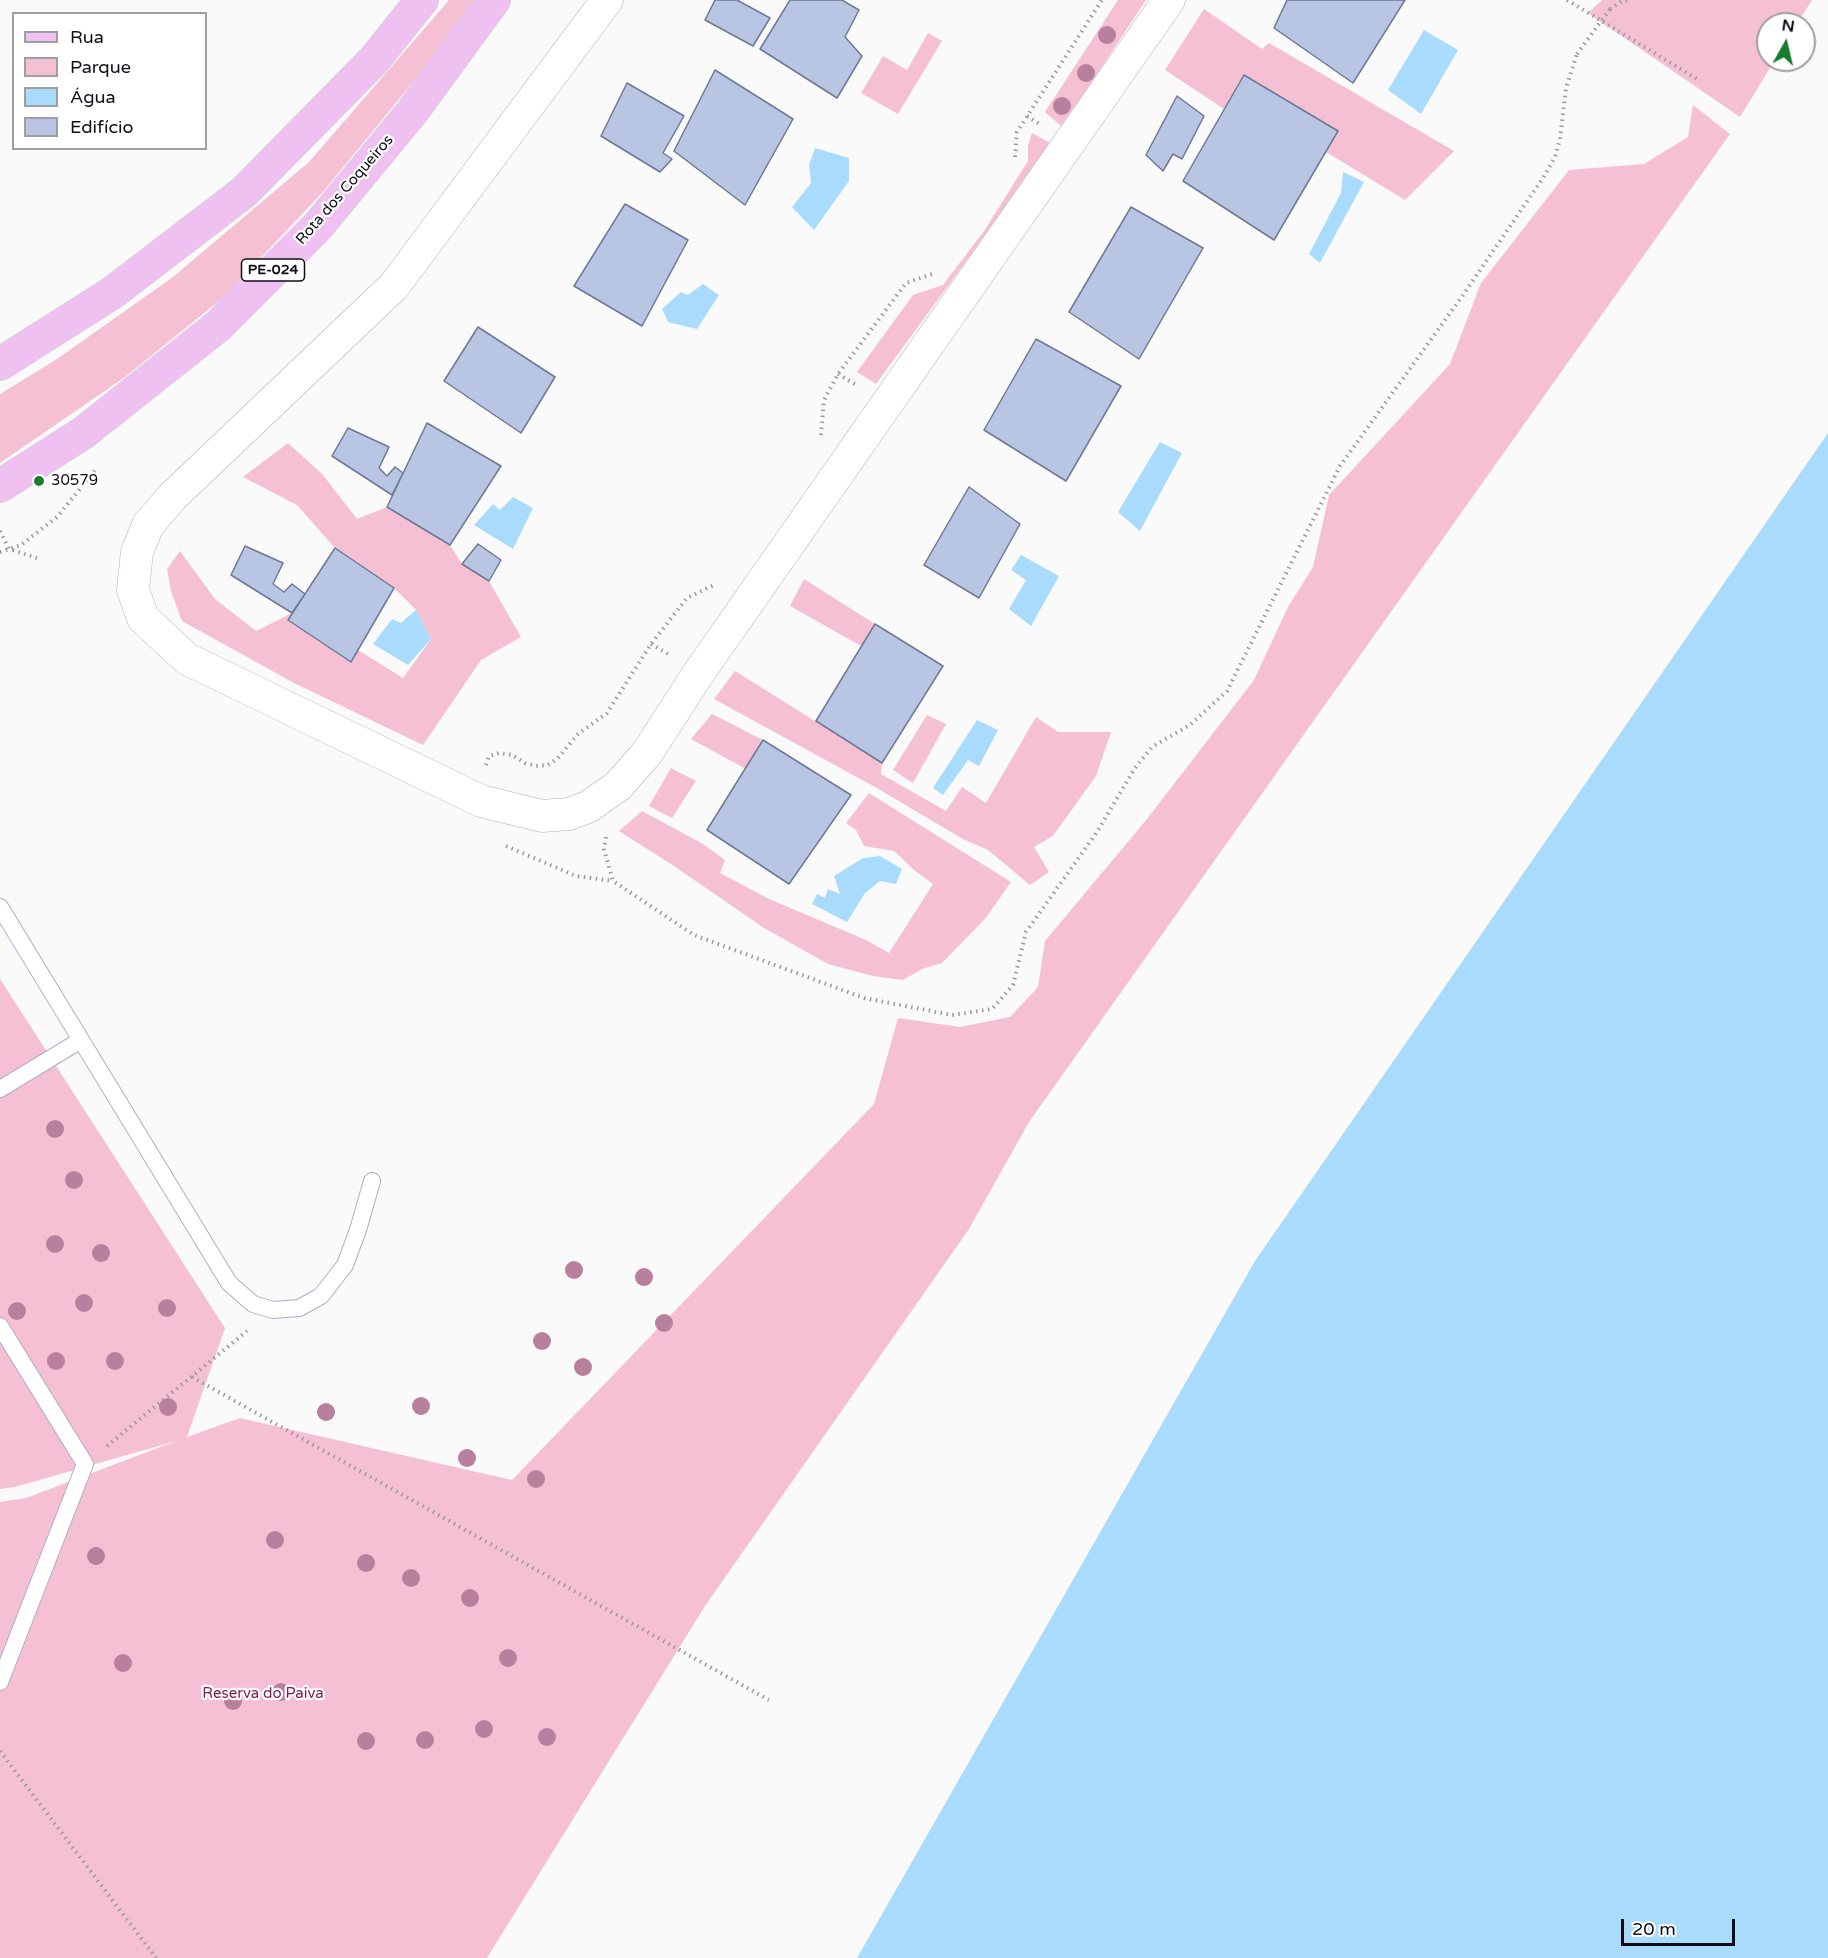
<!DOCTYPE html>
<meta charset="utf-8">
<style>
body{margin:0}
#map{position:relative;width:1828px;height:1958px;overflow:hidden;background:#fafafa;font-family:"Varela Round",sans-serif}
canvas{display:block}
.legend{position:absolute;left:12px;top:12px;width:195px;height:138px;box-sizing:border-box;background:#fff;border:2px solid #9f9ea3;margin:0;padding:8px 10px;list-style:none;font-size:18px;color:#100d18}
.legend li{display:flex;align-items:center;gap:12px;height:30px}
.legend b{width:30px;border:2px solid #9f9ea3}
.north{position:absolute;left:1756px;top:12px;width:60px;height:60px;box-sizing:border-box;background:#fff;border:2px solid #9f9ea3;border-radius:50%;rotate:8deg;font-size:16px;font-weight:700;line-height:24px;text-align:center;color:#100d18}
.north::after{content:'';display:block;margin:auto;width:21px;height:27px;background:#167d31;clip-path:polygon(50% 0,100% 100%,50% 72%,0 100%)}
.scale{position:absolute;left:1621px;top:1919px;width:114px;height:27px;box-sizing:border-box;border:3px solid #100d18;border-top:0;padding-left:8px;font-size:18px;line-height:21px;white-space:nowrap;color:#100d18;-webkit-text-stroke:4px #fff;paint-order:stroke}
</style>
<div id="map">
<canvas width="1828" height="1958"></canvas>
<ul class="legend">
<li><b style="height:8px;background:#eec1f1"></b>Rua</li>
<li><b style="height:16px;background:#f6c0d4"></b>Parque</li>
<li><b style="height:16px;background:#a9dcfc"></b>Água</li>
<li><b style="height:16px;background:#b8c6e3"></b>Edifício</li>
</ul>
<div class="north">N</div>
<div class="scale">20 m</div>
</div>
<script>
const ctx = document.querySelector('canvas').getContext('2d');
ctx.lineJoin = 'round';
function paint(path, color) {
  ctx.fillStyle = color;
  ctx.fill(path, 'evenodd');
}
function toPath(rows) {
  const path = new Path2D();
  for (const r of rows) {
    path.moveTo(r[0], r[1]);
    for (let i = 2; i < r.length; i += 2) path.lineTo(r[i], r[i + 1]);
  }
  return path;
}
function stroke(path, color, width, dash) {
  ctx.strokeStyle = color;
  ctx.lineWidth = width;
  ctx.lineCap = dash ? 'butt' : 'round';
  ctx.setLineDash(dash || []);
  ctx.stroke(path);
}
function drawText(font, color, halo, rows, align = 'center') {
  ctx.font = font + ' "Varela Round",sans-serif';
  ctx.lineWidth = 4.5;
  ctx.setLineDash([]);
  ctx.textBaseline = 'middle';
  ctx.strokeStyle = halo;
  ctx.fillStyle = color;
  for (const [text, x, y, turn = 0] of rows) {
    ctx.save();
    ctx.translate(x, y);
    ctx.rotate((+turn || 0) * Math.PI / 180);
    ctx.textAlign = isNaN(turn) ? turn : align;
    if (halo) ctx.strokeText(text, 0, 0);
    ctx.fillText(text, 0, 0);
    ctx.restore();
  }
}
paint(toPath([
 [449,0,476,0,441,48,322,193,224,297,125,377,0,463,0,394,57,359,173,277,309,162],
 [1118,0,1146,0,1062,127,1045,112],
 [1602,0,1812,0,1797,24,1768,24,1768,60,1775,60,1740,117,1588,13],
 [1204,9,1262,49,1269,43,1454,151,1405,200,1326,152,1337,131,1245,75,1224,109,1165,70],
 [928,33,942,41,898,114,861,93,883,56,907,70],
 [1693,105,1730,134,1029,1122,969,1229,705,1606,487,1958,0,1958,0,1502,26,1498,176,1441,15,1487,0,1489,0,979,225,1328,187,1437,240,1418,512,1480,874,1104,898,1018,960,1027,1010,1017,1038,987,1045,941,1147,819,1254,680,1288,607,1313,567,1329,495,1450,364,1481,283,1569,170,1644,164,1688,137],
 [1032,133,1052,144,876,384,857,372,913,295,943,285,984,231,1028,161,1028,145],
 [288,443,323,475,357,519,387,507,450,545,462,564,489,581,521,637,481,660,423,745,294,683,182,621,171,591,167,569,180,551,215,599,256,631,292,613,351,661,358,650,403,678,431,639,416,610,394,588,335,548,297,505,243,477],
 [804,579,875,624,861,646,790,606],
 [735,671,882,763,881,774,946,811,962,787,986,803,1036,717,1058,732,1111,732,1096,776,1053,836,1034,847,1049,872,1030,885,988,850,963,839,875,787,714,699],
 [712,714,763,740,746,769,691,739],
 [927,715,946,724,913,783,893,770],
 [671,768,696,781,672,818,649,806],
 [869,793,1011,882,985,919,942,963,922,969,903,980,873,976,828,964,764,928,674,866,619,831,642,811,703,844,725,860,720,873,769,899,866,940,889,953,933,884,914,870,894,851,864,846,856,830,846,823]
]), '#f6c0d4');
paint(toPath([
 [1424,30,1458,50,1421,114,1388,90],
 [815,148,849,158,849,181,814,230,792,207,811,183,809,165],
 [1343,172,1364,182,1320,263,1309,254,1341,193],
 [703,284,719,295,697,329,668,322,662,309,681,292,688,295],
 [1828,433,1828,1958,857,1958,1255,1261],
 [1160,442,1182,453,1140,531,1118,512],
 [513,497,533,508,513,549,474,525,493,504,500,510],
 [1021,555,1059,576,1031,626,1009,609,1026,580,1011,570],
 [416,610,431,639,408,665,373,644,392,619,401,623],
 [977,720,998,730,979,766,968,760,943,795,933,788],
 [880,856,902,869,896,884,880,881,865,893,847,922,812,904,817,894,825,898,828,889,840,894,834,876,863,858]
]), '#a9dcfc');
const building = toPath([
 [715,0,737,0,770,18,753,46,705,20,715,0],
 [790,0,842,0,859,10,845,37,862,56,837,98,760,49,790,0],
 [1287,0,1405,0,1353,83,1274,28,1287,0],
 [715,70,793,119,745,205,674,151,715,70],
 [1244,75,1338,131,1274,240,1183,181,1244,75],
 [627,83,684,116,663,153,672,159,660,172,601,136,627,83],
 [1177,96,1204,116,1182,159,1173,154,1163,171,1146,155,1177,96],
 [625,204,688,240,642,326,574,286,625,204],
 [1131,207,1203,248,1139,359,1069,312,1131,207],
 [478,327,555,377,521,433,444,381,478,327],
 [1036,339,1121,386,1066,481,984,430,1036,339],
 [427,423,501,466,450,545,387,507,427,423],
 [348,428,389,447,379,468,387,476,395,467,403,473,392,495,332,456,348,428],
 [969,487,1020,524,979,598,924,565,969,487],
 [478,544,501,560,489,581,462,564,478,544],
 [245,546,283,563,273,584,284,592,292,584,305,594,292,613,231,575,245,546],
 [335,548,394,588,351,662,288,620,335,548],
 [875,624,943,666,882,763,816,721,875,624],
 [763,740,851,795,789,884,707,830,763,740]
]);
paint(building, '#b8c6e3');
stroke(building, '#6d7994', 1.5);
const lane = toPath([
 [0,907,229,1283,253,1304,273,1310,299,1308,321,1296,345,1265,358,1230,372,1181],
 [0,1089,81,1040],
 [0,1326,85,1464,0,1682]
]);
const street = toPath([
 [607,0,394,286,172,497,148,525,137,552,133,590,143,618,187,659,481,801,542,816,569,814,588,807,618,786,647,753,698,674,1169,0]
]);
const primary = toPath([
 [0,364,112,293,244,192,374,60,422,0],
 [0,486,83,433,218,326,318,226,412,112,494,0]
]);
stroke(lane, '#b1abc9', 18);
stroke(street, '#b1abc9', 33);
stroke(primary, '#d4d3d5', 34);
stroke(toPath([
 [1567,0,1697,79],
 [1610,9,1622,1,1627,0],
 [1027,116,1041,125],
 [1015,157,1017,132,1102,0],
 [838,374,858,386],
 [821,435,824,400,838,374,906,283,935,273],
 [0,531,9,549,40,559],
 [0,552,21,545,57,517,97,468],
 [651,644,668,654],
 [486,765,489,756,499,753,512,755,525,763,536,766,548,765,558,758,578,734,607,713,651,644,687,598,716,584],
 [606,837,604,849,613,881,694,935,864,998,952,1015,992,1009,1013,985,1026,932,1097,832,1135,768,1152,747,1190,725,1227,691,1340,466,1463,295,1543,178,1555,157,1560,139,1566,88,1577,54],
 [506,846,576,876,613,881],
 [192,1377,769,1700],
 [107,1446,247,1331],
 [0,1751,156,1958]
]), '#9a999e', 4, [1.5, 4.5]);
stroke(lane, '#fff', 16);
stroke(street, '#fff', 32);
stroke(primary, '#eec1f1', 33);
stroke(toPath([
 [1577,54,1610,9]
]), '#9a999e', 4, [1.5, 4.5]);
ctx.fillStyle = '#b9809d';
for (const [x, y] of [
 [1107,35],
 [1086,73],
 [1062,106],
 [55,1129],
 [74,1180],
 [55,1244],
 [101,1253],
 [574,1270],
 [644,1277],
 [84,1303],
 [167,1308],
 [17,1311],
 [664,1323],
 [542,1341],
 [56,1361],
 [115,1361],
 [583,1367],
 [421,1406],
 [168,1407],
 [326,1412],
 [467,1458],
 [536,1479],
 [275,1540],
 [96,1556],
 [366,1563],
 [411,1578],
 [470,1598],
 [508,1658],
 [123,1663],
 [281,1692],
 [233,1701],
 [484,1729],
 [547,1737],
 [425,1740],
 [366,1741]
]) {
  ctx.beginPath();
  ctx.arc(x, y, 9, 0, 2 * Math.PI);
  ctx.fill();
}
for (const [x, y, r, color] of [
 [39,481,6,"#167d31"]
]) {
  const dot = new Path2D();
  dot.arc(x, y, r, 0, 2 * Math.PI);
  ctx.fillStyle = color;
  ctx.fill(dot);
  stroke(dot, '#fff', 2);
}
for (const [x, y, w] of [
 [273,270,63]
]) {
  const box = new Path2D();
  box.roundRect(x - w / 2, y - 11, w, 22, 4.5);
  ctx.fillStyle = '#fff';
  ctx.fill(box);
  stroke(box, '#100d18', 1.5);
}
drawText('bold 14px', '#100d18', null, [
 ["PE-024",273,270]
]);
drawText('15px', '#100d18', '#fff', [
 ["Rota dos Coqueiros",345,190,-49]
]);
drawText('15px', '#100d18', '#fff', [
 ["30579",51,481]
], 'left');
drawText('15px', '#831d51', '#fff', [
 ["Reserva do Paiva",263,1694]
]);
</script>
